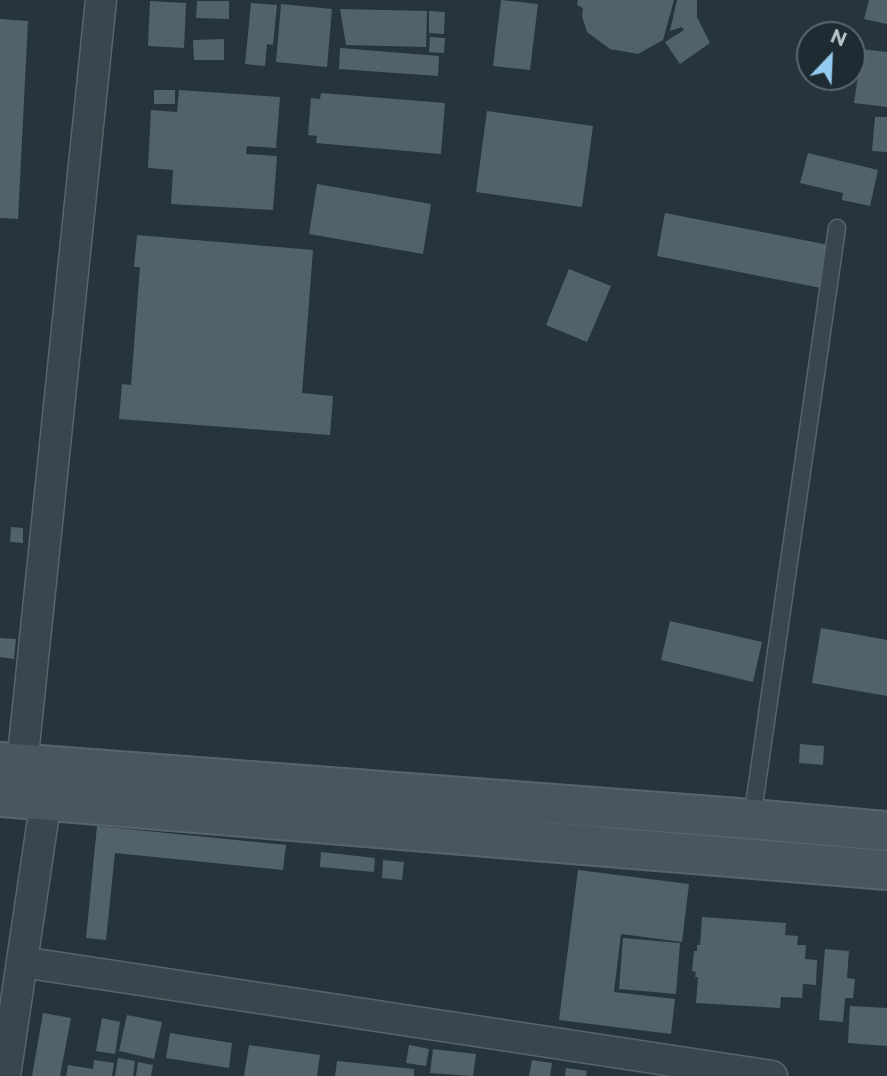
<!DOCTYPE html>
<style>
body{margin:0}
#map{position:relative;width:887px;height:1076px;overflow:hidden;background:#26353d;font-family:Montserrat,sans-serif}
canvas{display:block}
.north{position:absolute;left:796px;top:21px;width:70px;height:70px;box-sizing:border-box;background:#1f2b32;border:2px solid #5b676e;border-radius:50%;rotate:23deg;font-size:19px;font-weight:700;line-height:28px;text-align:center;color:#b6c1c8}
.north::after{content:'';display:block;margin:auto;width:24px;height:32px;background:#93cbf0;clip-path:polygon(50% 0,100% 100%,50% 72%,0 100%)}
</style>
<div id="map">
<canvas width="887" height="1076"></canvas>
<div class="north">N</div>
</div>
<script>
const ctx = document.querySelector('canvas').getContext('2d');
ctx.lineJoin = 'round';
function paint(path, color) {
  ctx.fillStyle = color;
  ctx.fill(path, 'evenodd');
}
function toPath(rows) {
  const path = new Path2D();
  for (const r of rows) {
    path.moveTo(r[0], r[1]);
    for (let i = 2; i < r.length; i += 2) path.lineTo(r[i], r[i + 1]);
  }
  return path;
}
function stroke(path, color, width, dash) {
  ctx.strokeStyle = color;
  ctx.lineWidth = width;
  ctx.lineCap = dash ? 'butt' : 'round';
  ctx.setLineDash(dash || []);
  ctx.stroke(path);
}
paint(toPath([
 [501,0,538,4,530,70,493,66],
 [578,0,674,0,663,40,638,54,610,49,587,32,582,16,583,8,577,5],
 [677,0,697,0,697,17,710,43,680,64,665,42,684,30,682,27,670,31],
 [869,0,887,0,887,24,864,19],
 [150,1,186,3,184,48,148,46],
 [197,1,229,1,229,19,196,18],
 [251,3,277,5,273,45,267,44,265,66,245,64],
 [281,4,332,9,327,67,276,62],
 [340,9,427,11,426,47,346,45],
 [429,11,445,12,444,34,429,33],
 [0,19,28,21,18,219,0,218],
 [430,37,445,38,444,53,429,52],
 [224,39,224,60,194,60,193,40],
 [340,48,439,56,438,76,339,69],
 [862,49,887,52,887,107,854,103],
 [154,90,175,90,175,104,154,104],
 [179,90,280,97,276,148,247,146,246,154,277,156,273,210,171,204,173,170,148,168,151,110,177,112],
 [321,93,445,103,441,154,316,143,317,136,308,135,311,98,320,99],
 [487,111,593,126,582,207,476,192],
 [875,117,887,117,887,152,872,151],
 [808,153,878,170,870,206,842,200,843,193,800,183],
 [317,184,431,204,423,254,309,234],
 [665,213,834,246,826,289,657,256],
 [137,235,313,250,302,393,333,396,330,435,119,419,122,384,131,385,140,267,134,267],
 [569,269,611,286,587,342,546,325],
 [11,527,23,528,23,543,10,542],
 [670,621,762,642,753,682,661,660],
 [821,628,887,640,887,696,812,683],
 [0,638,16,639,14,659,0,657],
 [800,744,824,746,823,765,799,763],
 [97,826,286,845,283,870,115,853,106,940,86,938],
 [321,852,375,858,374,872,320,867],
 [383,860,404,862,402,880,382,878],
 [578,870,689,884,682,942,621,934,614,992,675,999,671,1034,559,1020],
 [702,917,786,923,785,935,798,936,797,945,806,945,805,959,817,960,816,985,803,984,802,998,781,997,780,1008,696,1003,698,977,695,977,696,972,692,971,694,951,697,951,697,945,700,945],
 [623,938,680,943,676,994,619,989],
 [825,949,849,951,847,978,855,979,853,998,845,998,843,1022,819,1020],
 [850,1006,887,1008,887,1046,848,1043],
 [43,1013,71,1018,60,1076,32,1076],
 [127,1015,162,1022,154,1059,119,1051],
 [102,1018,120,1022,115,1054,96,1051],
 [170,1033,232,1043,229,1068,166,1058],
 [249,1045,320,1055,317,1076,244,1076],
 [409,1045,429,1049,426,1066,406,1063],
 [433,1049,476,1054,473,1076,430,1073],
 [118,1058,135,1061,133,1076,115,1076],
 [94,1060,114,1063,112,1076,66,1076,68,1065,93,1069],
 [532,1060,552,1063,550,1076,529,1076],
 [337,1061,414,1069,414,1076,335,1076],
 [138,1062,153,1065,151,1076,136,1076],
 [566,1068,587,1071,586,1076,565,1076]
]), '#52626a');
const lane = toPath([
 [752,819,837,228]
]);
const street = toPath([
 [20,784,101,0],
 [22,962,772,1076],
 [5,1076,49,779]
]);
const secondary = toPath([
 [0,762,752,819,887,831],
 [0,797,887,870]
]);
stroke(lane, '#58646b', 19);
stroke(street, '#58646b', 33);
stroke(secondary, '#58646b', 42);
stroke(lane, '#3a464d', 16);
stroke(street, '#3a464d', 30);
stroke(secondary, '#495660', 38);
</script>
